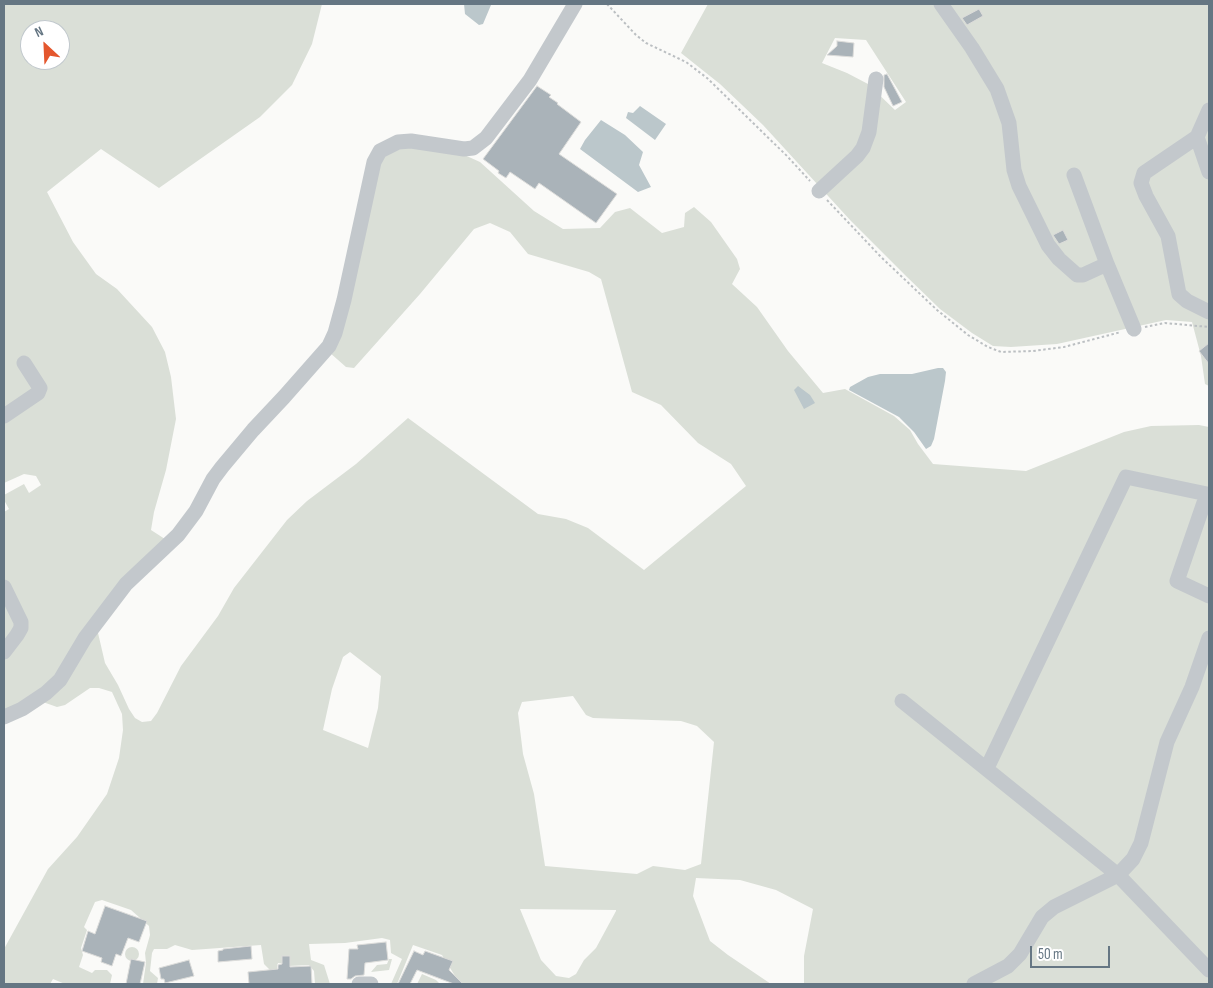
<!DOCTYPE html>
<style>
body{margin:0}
#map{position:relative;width:1213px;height:988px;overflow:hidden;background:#fafaf8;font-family:"Sofia Sans Condensed",sans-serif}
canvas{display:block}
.frame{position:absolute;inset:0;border:5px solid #657683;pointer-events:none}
.north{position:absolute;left:20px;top:20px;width:50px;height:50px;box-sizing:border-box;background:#fff;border:1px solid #c1c8cd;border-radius:50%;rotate:335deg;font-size:14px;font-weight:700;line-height:20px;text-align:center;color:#657683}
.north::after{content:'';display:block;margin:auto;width:18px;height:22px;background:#e4572e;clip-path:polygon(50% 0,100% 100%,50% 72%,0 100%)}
.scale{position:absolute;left:1030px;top:946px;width:80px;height:22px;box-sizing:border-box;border:2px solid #657683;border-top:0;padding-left:6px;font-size:15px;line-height:18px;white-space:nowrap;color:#657683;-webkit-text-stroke:4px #fff;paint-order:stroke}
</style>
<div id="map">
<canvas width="1213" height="988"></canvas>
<div class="frame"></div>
<div class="north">N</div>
<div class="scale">50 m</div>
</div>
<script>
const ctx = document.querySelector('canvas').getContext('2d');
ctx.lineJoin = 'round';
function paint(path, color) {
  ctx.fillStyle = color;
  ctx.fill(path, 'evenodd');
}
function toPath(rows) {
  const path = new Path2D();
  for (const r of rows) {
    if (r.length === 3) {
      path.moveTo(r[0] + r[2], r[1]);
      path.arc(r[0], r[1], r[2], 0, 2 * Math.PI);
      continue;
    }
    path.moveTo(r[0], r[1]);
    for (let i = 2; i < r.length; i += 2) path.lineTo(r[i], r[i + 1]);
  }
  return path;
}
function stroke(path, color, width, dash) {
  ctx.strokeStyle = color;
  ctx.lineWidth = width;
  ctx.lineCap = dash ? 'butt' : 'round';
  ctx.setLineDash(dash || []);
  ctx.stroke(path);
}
paint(toPath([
 [4,4,322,4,312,44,292,85,260,117,159,188,101,149,47,192,73,242,96,274,117,289,152,327,165,352,171,377,176,419,166,470,154,512,151,530,168,541,95,620,105,663,118,685,129,709,135,718,142,722,151,721,157,713,181,666,218,616,234,588,287,520,307,501,356,464,408,418,538,514,566,519,588,528,644,570,746,486,731,464,698,443,661,405,632,392,601,279,589,272,528,254,510,232,490,223,474,229,420,294,354,368,346,367,329,352,381,154,411,144,460,153,480,162,534,211,563,229,600,228,615,212,630,208,662,233,684,227,685,213,694,207,711,222,737,259,740,269,732,284,757,307,788,351,823,393,845,389,894,416,910,430,918,444,933,464,1026,471,1124,432,1151,426,1199,425,1209,427,1209,984,804,984,804,956,813,909,776,890,740,880,696,878,693,896,710,941,728,955,771,984,460,984,442,955,413,945,397,984,391,984,402,959,391,953,390,940,382,938,345,943,309,944,311,960,324,965,330,984,315,984,314,971,309,965,288,966,287,964,278,963,277,966,277,984,274,983,270,970,264,964,261,945,192,950,175,945,167,949,154,949,152,953,150,971,158,978,157,984,143,984,146,963,145,953,150,935,149,926,131,910,102,900,95,902,84,927,87,930,81,948,83,955,79,967,92,973,95,970,107,970,112,975,110,984,65,984,53,979,50,984,4,984,4,949,48,869,77,837,107,794,119,758,123,730,122,714,112,692,99,688,90,688,65,705,57,707,40,701,4,714,4,512,9,509,4,500,4,495,24,484,29,493,41,485,36,476,24,474,4,483],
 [30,30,60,30,60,60,30,60],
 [350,652,381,676,378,708,368,748,323,730,332,689,343,657],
 [573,696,586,715,593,718,681,721,697,726,714,742,701,864,685,870,653,866,637,874,545,866,534,794,523,754,518,713,522,702],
 [520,909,616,910,616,911,596,948,584,960,576,974,569,978,556,976,541,960],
 [708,4,1209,4,1209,386,1205,384,1201,356,1192,322,1166,320,1057,344,1011,347,993,346,972,333,940,309,906,276,851,221,763,125,720,84,681,53],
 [835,38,866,40,906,102,895,110,868,84,847,73,822,63],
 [132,954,7],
 [389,959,392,959,389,970,371,972,377,965,387,964],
 [422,974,436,980,440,984,417,984]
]), '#dadfd7');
paint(toPath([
 [464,4,491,5,483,24,479,25,465,14],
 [640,106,666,124,655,140,626,118,628,112,633,113],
 [601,120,625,135,643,152,639,165,651,187,638,192,580,149,585,140],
 [938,368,943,368,946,372,945,381,934,439,931,446,926,449,914,432,899,417,849,390,850,387,868,377,880,374,912,374],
 [798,386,810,395,815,403,804,409,794,390]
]), '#bbc7cb');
const building = toPath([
 [979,9,983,16,967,25,962,18,979,9],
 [837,41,854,43,853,57,827,55,837,46,837,41],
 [887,74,902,102,893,106,884,87,884,75,887,74],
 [537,86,551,95,549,97,558,103,557,104,581,122,559,154,617,194,596,223,539,183,535,189,510,172,506,178,498,173,499,171,483,159,537,86],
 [1063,230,1068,240,1059,244,1053,235,1063,230],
 [1209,343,1209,364,1199,351,1209,343],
 [105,906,147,921,139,942,128,938,121,956,116,954,112,966,101,962,102,958,82,951,88,931,95,934,105,906],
 [386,942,388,960,365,963,364,975,355,976,351,979,347,979,349,949,358,949,357,945,386,942],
 [251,946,252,959,218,962,218,951,223,950,223,949,251,946],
 [414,951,423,955,425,951,453,961,449,970,463,984,454,984,417,970,410,984,398,984,414,951],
 [282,956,290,956,290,967,311,966,312,984,249,984,248,972,278,969,278,965,282,964,282,956],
 [131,959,145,962,140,984,126,984,131,959],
 [189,960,194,976,165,983,164,979,161,979,159,968,189,960]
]);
paint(building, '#aab3b9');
stroke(building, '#dcdcda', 1);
stroke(toPath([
 [607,4,636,35,646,43,686,62,707,78,787,156,810,181],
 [827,200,881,257,937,310,968,335,988,347,1001,352,1033,351,1064,347,1121,332],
 [1145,327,1165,323,1209,327]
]), '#bbbfc2', 2, [2.5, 2.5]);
stroke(toPath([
 [941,4,972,48,997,89,1009,123,1014,170,1019,186,1048,245,1059,259,1077,275,1083,275,1107,264,1134,329],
 [1209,110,1197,137,1209,172],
 [1197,137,1144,173,1141,183,1146,196,1168,236,1179,294,1187,301,1209,312],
 [1074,175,1107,264],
 [819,191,857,156,863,148,869,132,876,79],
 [4,416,38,393,40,388,24,363],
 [4,587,21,622,21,628,17,635,4,652],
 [902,701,1118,875,1209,970],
 [4,717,22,709,46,693,60,680,85,638,126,584,178,535,196,511,213,479,222,467,253,430,284,397,329,346,335,333,344,300,374,162,380,151,398,142,411,141,464,149,473,148,486,138,530,80,575,4],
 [987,768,1126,477,1207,494,1177,581,1209,596],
 [359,984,371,984],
 [974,984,1008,966,1020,954,1042,917,1054,907,1118,875,1133,859,1141,843,1167,742,1192,687,1209,638]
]), '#c3c8cc', 15);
</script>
